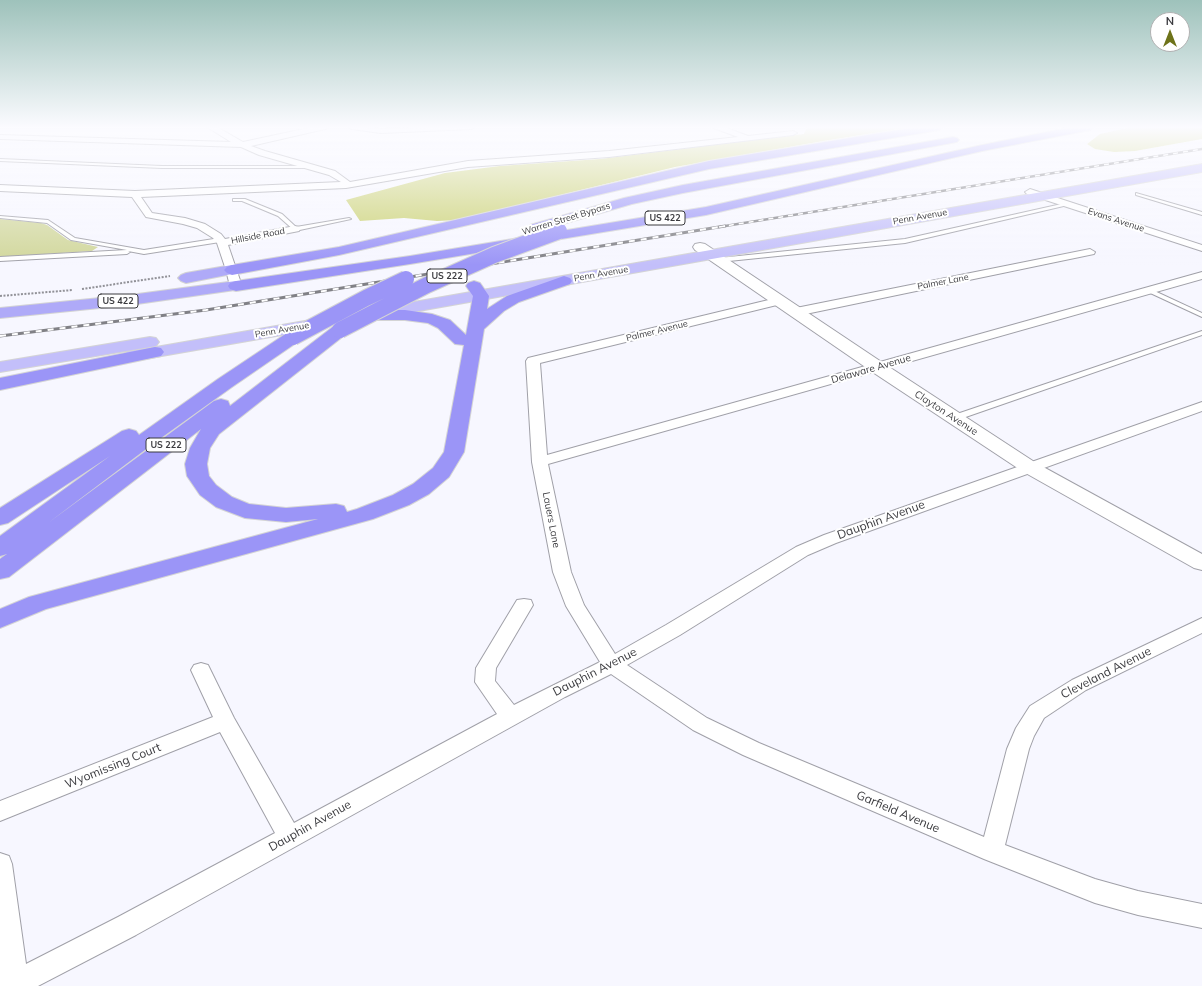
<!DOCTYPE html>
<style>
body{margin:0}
#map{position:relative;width:1202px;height:986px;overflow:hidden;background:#f7f7ff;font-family:Mulish,sans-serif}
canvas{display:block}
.north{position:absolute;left:1150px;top:12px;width:40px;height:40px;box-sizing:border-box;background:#fff;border:1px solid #b1b1b2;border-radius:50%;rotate:0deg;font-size:11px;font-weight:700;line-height:16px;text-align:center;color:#3b3b3f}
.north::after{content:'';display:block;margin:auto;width:14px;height:18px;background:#6e731a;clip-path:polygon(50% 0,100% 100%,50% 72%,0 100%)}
</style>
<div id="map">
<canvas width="1202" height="986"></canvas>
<div class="north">N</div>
</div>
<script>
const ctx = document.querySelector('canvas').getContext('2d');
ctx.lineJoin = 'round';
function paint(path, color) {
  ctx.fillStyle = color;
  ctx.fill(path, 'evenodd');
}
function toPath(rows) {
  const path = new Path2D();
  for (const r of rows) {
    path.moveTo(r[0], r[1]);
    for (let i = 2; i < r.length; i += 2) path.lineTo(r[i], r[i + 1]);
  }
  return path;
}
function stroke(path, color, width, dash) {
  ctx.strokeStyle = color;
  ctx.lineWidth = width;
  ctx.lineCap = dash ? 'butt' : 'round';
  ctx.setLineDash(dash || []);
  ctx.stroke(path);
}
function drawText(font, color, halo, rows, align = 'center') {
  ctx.font = font + ' Mulish,sans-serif';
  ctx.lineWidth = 4;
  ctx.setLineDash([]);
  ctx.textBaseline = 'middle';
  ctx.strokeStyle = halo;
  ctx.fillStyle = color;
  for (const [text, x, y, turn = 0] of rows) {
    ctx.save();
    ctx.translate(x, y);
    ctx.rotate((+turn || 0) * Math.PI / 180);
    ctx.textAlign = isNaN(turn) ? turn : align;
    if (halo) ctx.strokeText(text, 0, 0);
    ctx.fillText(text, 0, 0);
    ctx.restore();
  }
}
paint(toPath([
 [0,219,41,223,47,225,68,240,98,247,92,251,0,257]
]), '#d1d79b');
paint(toPath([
 [807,127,912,127,823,141,675,167,458,220,437,221,404,218,360,221,346,200,445,173,500,166,600,159,804,134],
 [1132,127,1202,127,1202,139,1135,151,1114,152,1095,149,1087,144,1100,134]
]), '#cad171');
const service = toPath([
 [0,159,162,166,311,166,313,167,311,168,162,168,0,161,0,159],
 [1136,193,1202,212,1202,215,1136,195,1136,193],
 [233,199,245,199,282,214,296,227,349,218,351,219,295,231,278,216,242,201,233,201,233,199],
 [1066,203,1068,204,1068,205,905,243,719,262,716,260,719,258,905,239,1066,203],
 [0,216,48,220,75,238,144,250,220,238,223,240,220,242,144,254,128,251,130,252,127,254,0,261,0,257,127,250,71,240,47,223,0,218,0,216],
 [1148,288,1202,313,1202,317,1146,291,1146,289,1148,288],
 [1202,331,1202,335,957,420,954,420,950,418,951,416,1202,331]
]);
const minor = toPath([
 [207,127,217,127,243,142,313,127,329,127,325,129,251,146,265,151,335,171,350,182,468,161,609,151,738,137,711,127,724,127,748,136,793,131,797,133,793,135,609,157,468,167,346,188,141,197,152,213,185,218,205,224,221,234,225,239,295,226,299,227,300,229,299,231,228,245,242,286,240,288,236,289,232,288,230,286,226,270,217,243,213,238,197,228,183,224,146,217,132,197,0,191,0,185,135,191,341,182,329,175,259,155,241,147,0,139,0,135,231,142,207,127],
 [348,127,381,129,475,127,471,129,381,133,352,129,348,127],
 [1030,189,1202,245,1202,251,1027,194,1025,192,1030,189],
 [1090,249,1095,252,1094,254,796,316,792,315,790,312,792,309,796,308,1090,249],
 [1202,272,1202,279,548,464,571,572,584,605,615,654,666,625,796,547,824,535,1202,402,1202,411,836,543,808,555,680,635,627,665,707,718,759,743,984,837,1007,749,1016,728,1030,706,1072,680,1202,618,1202,633,1086,690,1044,718,1034,736,1029,749,1005,845,1095,879,1138,891,1202,904,1202,928,1138,915,1095,903,984,859,743,755,693,730,611,674,565,697,136,935,38,986,0,986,0,853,9,856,12,864,26,964,118,917,275,833,220,732,0,821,0,801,213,717,191,670,194,665,201,663,208,665,234,718,294,823,497,714,475,682,476,668,517,600,524,599,531,600,533,605,496,668,495,681,514,705,600,662,566,606,553,572,532,462,526,361,528,358,781,297,785,299,787,301,785,303,540,363,547,455,1202,272]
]);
const tertiary = toPath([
 [700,243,705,244,883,363,1036,463,1202,554,1202,570,1194,568,1022,471,871,371,695,250,693,247,695,244,700,243]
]);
const primary = toPath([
 [1202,164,1202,172,368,320,362,319,360,315,362,311,368,310,1202,164],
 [322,318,328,319,330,323,328,327,133,361,127,360,124,356,127,352,133,351,322,318],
 [150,337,156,338,159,342,156,346,0,372,0,362,150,337]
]);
const trunk = toPath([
 [232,265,237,267,240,270,237,273,186,283,181,281,178,278,181,275,186,273,232,265],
 [236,281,242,283,244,286,242,289,130,305,0,318,0,308,130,295,236,281]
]);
const motorway = toPath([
 [917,127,944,127,939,130,709,169,339,255,232,275,227,273,224,270,227,267,232,265,339,247,709,161,917,127],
 [1072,127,1095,127,1090,130,982,151,706,215,410,264,236,291,230,289,228,286,230,283,236,281,410,256,706,207,982,145,1072,127],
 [953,137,957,138,959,140,957,142,683,193,632,204,535,232,530,231,528,228,530,225,624,198,683,185,953,137],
 [564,276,570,278,572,281,570,284,519,302,504,311,484,329,464,452,449,477,429,494,409,505,373,519,46,609,0,628,0,609,29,597,318,519,286,522,245,518,216,507,200,495,187,476,185,464,190,448,201,429,9,577,0,579,0,559,7,554,0,556,0,536,110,456,8,523,0,525,0,508,122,431,129,429,136,431,139,435,218,379,287,333,293,332,299,333,302,337,299,341,232,387,154,443,48,523,214,401,221,399,228,401,230,406,334,326,340,325,346,326,349,330,346,334,219,434,210,448,207,464,209,476,216,485,232,497,249,504,286,508,336,504,344,506,347,512,357,509,393,495,413,484,433,468,444,452,464,345,455,344,438,328,428,323,405,320,368,320,362,319,360,315,362,311,368,310,405,310,432,314,450,320,466,335,473,296,466,286,468,283,474,281,480,283,487,293,489,296,487,309,507,296,564,276],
 [155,347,161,348,164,352,161,356,0,390,0,378,155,347]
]);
stroke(service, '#a0a0a8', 2);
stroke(minor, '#a0a0a8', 2);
stroke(tertiary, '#a0a0a8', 2);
stroke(primary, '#d4d4d5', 2);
stroke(trunk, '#d4d4d5', 2);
stroke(motorway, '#d4d4d5', 2);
stroke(toPath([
 [82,289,170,276],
 [0,296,73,290]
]), '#919197', 2, [2, 1.5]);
paint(service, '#fff');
paint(minor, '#fff');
paint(tertiary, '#fff');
paint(primary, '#c3bffa');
paint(trunk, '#afaaf8');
paint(motorway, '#9b95f7');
const railFar1 = toPath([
 [719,227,1202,149]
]);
const rail = toPath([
 [0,336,206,310,725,226]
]);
stroke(railFar1, '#818186', 2.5);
stroke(rail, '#818186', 3);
stroke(railFar1, '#fff', 1.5, [5]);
stroke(rail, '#fff', 2, [6]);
const motorwayBridge = toPath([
 [340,330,427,285,494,255,559,231],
 [293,337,366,298,406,279]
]);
stroke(motorwayBridge, '#d4d4d5', 18, []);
stroke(motorwayBridge, '#9b95f7', 16);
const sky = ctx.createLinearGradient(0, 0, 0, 265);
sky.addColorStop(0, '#9ec2bb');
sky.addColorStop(0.48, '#fbfbff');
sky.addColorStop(1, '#fbfbff00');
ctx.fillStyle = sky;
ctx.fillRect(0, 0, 1202, 265);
drawText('9px', '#3b3b3f', '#fff', [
 ["Penn Avenue",920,217,-10],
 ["Warren Street Bypass",566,219,-17],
 ["Evans Avenue",1116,220,18],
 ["Hillside Road",258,236,-11],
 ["Penn Avenue",601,274,-10],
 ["Palmer Lane",943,282,-11],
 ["Penn Avenue",282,330,-10],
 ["Palmer Avenue",657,331,-14]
]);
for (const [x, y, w] of [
 [665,218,40],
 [447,276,40],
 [118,301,40],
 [166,445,40]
]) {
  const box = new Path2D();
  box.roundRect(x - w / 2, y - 7, w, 14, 3);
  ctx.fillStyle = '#fff';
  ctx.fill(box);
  stroke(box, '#3b3b3f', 1);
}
drawText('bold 9px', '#3b3b3f', null, [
 ["US 422",665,218],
 ["US 222",447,276],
 ["US 422",118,301],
 ["US 222",166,445]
]);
drawText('10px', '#3b3b3f', '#fff', [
 ["Delaware Avenue",871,369,-16],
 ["Clayton Avenue",946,413,33],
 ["Lauers Lane",551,520,79]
]);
drawText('12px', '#3b3b3f', '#fff', [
 ["Dauphin Avenue",881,520,-20],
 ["Dauphin Avenue",595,672,-27],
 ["Cleveland Avenue",1106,673,-27],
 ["Wyomissing Court",113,766,-22],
 ["Garfield Avenue",898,812,23],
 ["Dauphin Avenue",310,826,-29]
]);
</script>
